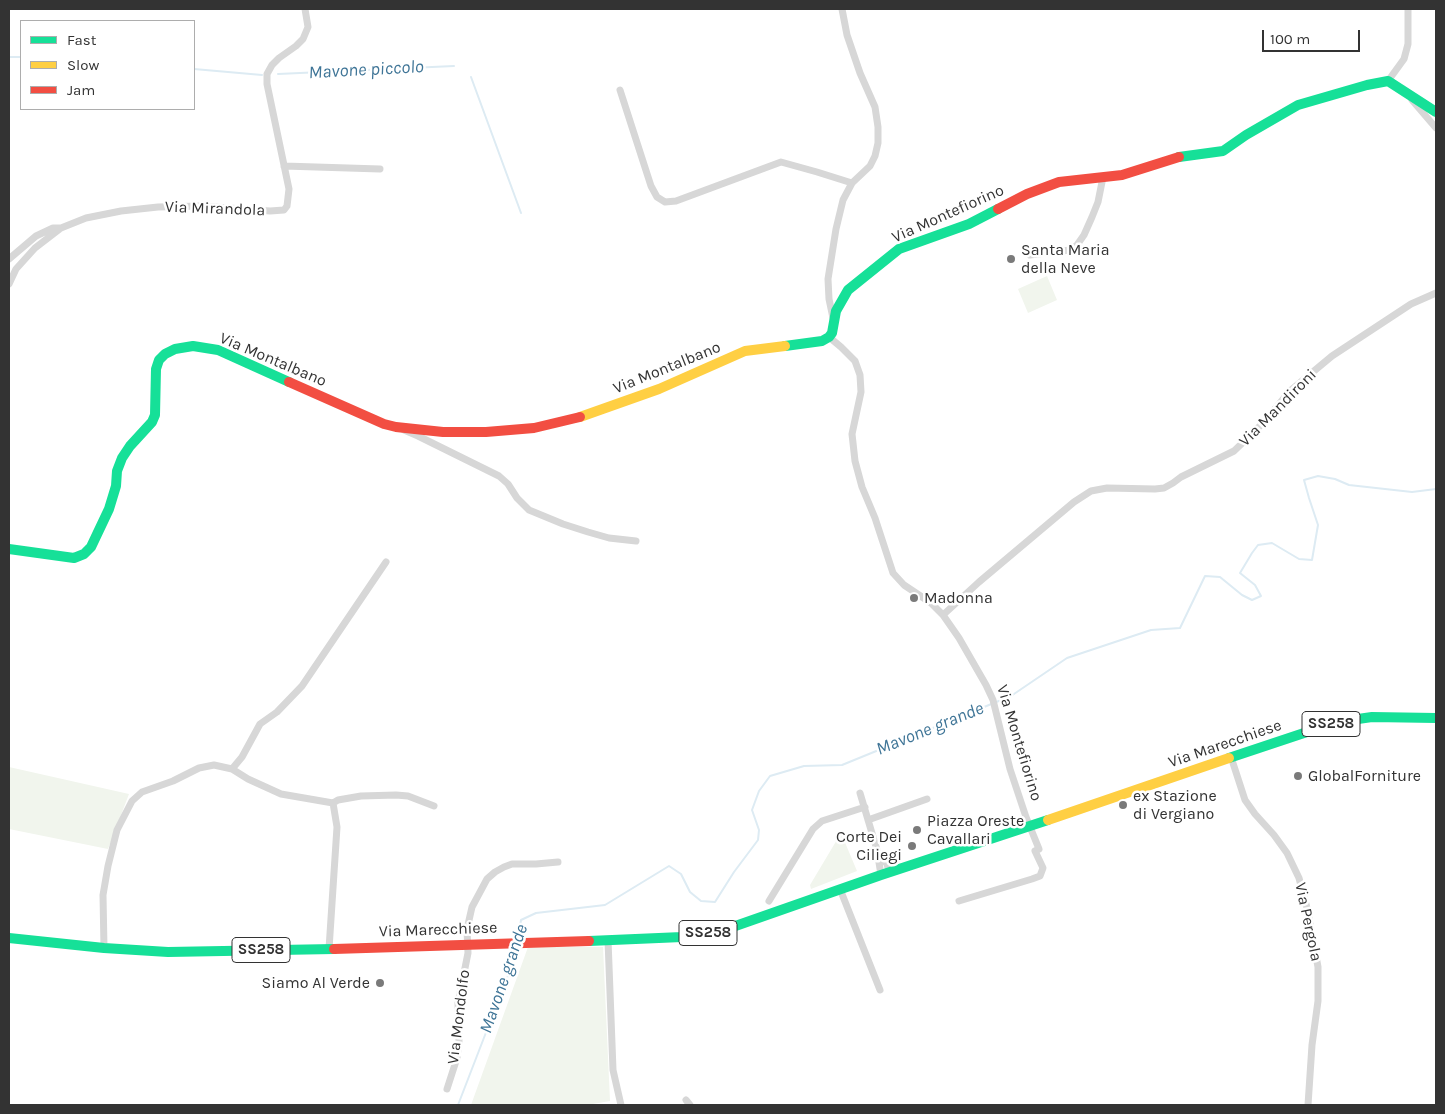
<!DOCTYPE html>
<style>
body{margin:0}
#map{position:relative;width:1445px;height:1114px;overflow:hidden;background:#fff;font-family:Karla,sans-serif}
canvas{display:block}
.frame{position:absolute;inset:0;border:10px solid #333;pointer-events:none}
.legend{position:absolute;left:20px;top:20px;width:175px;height:90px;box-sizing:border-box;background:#fff;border:1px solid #adadad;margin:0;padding:6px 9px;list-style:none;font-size:15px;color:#333}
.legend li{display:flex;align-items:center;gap:10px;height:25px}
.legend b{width:25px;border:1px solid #adadad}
.scale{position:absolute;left:1262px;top:30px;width:98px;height:22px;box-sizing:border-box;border:2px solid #333;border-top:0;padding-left:6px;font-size:15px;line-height:18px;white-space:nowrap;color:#333;-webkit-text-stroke:4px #fff;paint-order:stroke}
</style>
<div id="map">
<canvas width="1445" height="1114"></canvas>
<div class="frame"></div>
<ul class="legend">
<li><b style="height:6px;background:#16e098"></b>Fast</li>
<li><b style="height:6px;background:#ffcf43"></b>Slow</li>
<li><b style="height:6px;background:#f24e42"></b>Jam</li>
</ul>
<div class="scale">100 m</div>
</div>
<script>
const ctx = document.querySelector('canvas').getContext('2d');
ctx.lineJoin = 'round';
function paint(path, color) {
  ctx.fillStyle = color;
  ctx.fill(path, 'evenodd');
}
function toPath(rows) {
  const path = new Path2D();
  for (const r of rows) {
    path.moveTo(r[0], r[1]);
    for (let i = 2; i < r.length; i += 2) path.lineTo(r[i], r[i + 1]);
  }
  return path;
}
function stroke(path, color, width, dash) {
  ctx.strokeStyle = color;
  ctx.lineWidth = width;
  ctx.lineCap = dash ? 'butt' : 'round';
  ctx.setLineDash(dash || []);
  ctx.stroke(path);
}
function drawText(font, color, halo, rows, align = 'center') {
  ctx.font = font + ' Karla,sans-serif';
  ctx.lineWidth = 5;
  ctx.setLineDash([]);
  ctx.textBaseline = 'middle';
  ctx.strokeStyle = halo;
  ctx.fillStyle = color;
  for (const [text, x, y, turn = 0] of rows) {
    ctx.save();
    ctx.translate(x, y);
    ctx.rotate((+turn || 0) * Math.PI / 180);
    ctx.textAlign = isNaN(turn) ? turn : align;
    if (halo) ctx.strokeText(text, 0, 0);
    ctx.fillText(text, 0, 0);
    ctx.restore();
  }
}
paint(toPath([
 [1047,276,1057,300,1028,313,1018,289],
 [9,767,129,794,108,849,9,829],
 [841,833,857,871,811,889,810,885],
 [528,947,603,947,610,1101,587,1105,471,1105]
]), '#f1f5ed');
stroke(toPath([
 [9,57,21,57],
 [194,69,262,75],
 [278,74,454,66],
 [471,77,521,213],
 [518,938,521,920,536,913,605,905,669,866,681,874,690,892,701,901,715,902,734,872,758,840,759,830,752,810,759,791,770,776,804,766,842,765,1011,696,1067,658,1151,630,1180,628,1205,576,1220,577,1242,595,1252,600,1261,596,1255,585,1240,573,1252,553,1258,545,1272,543,1299,559,1312,560,1318,525,1309,498,1304,480,1318,476,1335,479,1349,485,1412,492,1436,489],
 [458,1105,514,960,516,948]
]), '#ddebf3', 2);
stroke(toPath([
 [1388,81,1404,59,1408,44,1408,9],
 [620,90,651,186,657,197,665,202,676,201,781,162,817,172,852,183],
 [1412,100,1436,128],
 [284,166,380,169],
 [1030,255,1070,250,1077,245,1084,235,1092,217,1098,202,1103,177],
 [9,259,36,236,53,228,61,228],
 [9,284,16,269,35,248,61,228,86,218,121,211,158,207,202,206,270,211,284,210,287,206,289,189,267,84,267,74,272,65,279,58,296,46,303,39,308,27,305,9],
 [833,318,829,299,828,279,836,229,843,200,852,183,870,166,875,156,878,143,878,127,875,107,860,73,847,35,842,9],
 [829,337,841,347,855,361,860,375,861,392,852,434,855,461,862,487,875,518,893,573,904,585,931,603,943,615,959,638,986,685,993,700,1010,769,1026,817,1039,849,1035,851,1043,868,1040,876,1032,879,959,901],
 [404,430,418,436,499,476,508,484,517,498,529,510,563,524,588,532,609,538,636,541],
 [943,615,979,582,1074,502,1091,491,1107,488,1155,489,1164,488,1173,483,1181,477,1234,451,1262,424,1290,391,1332,356,1411,304,1436,293],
 [1231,757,1245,800,1255,814,1274,835,1287,853,1299,878,1307,908,1318,967,1318,1001,1312,1045,1308,1105],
 [232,769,242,757,260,724,277,712,302,686,386,562],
 [860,793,877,850,881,875],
 [333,803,338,800,361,796,396,795,408,796,434,806],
 [868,820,927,799],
 [880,855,887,864,889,872],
 [840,889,880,990],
 [769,901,813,829,822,821,865,807],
 [608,940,613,1070,621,1105],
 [104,948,103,895,108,866,117,830,132,801,142,792,173,781,199,768,214,765,232,769,248,779,281,794,333,803,337,827,329,949],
 [447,1089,457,1058,459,1041,458,1003,468,953,467,929,472,907,487,879,495,872,504,867,512,864,536,864,558,862],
 [686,1100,690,1105]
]), '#d7d7d7', 7);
stroke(toPath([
 [1179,157,1223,151,1246,135,1298,105,1367,85,1388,81,1436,112],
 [785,346,822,341,829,337,832,333,836,311,848,290,899,249,969,224,998,209],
 [9,549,74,558,84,554,91,547,109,509,116,486,117,471,122,458,130,446,152,422,155,415,156,369,159,360,165,354,175,349,193,346,218,350,289,382],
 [1229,758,1337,722,1372,717,1436,718],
 [9,938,104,948,168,952,334,949],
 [589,941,682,937,724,930,881,875,1048,820]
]), '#16e098', 10);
stroke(toPath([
 [580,417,659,389,745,351,785,346],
 [1048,820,1229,758]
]), '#ffcf43', 10);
stroke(toPath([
 [998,209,1027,194,1059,182,1122,175,1179,157],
 [289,382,384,424,396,427,443,432,486,432,534,428,580,417],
 [334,949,589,941]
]), '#f24e42', 10);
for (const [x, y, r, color] of [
 [1011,259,5,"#7a7a7a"],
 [914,598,5,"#7a7a7a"],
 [1298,776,5,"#7a7a7a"],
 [1123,805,5,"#7a7a7a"],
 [917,830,5,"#7a7a7a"],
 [912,846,5,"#7a7a7a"],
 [380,983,5,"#7a7a7a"]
]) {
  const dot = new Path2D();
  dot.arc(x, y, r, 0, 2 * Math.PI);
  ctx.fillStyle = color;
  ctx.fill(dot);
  stroke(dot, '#fff', 2);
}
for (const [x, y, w] of [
 [1331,724,58],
 [708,933,58],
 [261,950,58]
]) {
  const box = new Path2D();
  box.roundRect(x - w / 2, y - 12.5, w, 25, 4);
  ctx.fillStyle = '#fff';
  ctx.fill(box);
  stroke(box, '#333', 1);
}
drawText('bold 15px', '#333', null, [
 ["SS258",1331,724],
 ["SS258",708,933],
 ["SS258",261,950]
]);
drawText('16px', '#333', '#fff', [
 ["Via Mirandola",215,209,2],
 ["Via Montefiorino",948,214,-24],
 ["Via Montalbano",273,360,23],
 ["Via Montalbano",667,368,-22],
 ["Via Mandironi",1278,408,-45],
 ["Via Montefiorino",1019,743,73],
 ["Via Marecchiese",1225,744,-19],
 ["Via Pergola",1308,922,78],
 ["Via Marecchiese",438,930,-2],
 ["Via Mondolfo",459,1017,-83]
]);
drawText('16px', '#333', '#fff', [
 ["Santa Maria",1021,250],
 ["della Neve",1021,268],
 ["Madonna",924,598],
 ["GlobalForniture",1308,776],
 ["ex Stazione",1133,796],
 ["di Vergiano",1133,814],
 ["Piazza Oreste",927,821],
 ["Cavallari",927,839],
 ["Corte Dei",902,837,"right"],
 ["Ciliegi",902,855,"right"],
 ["Siamo Al Verde",370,983,"right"]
], 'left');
drawText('italic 18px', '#3f7597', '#fff', [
 ["Mavone piccolo",366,70,-3],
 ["Mavone grande",930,729,-22],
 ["Mavone grande",504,979,-71]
]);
</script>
